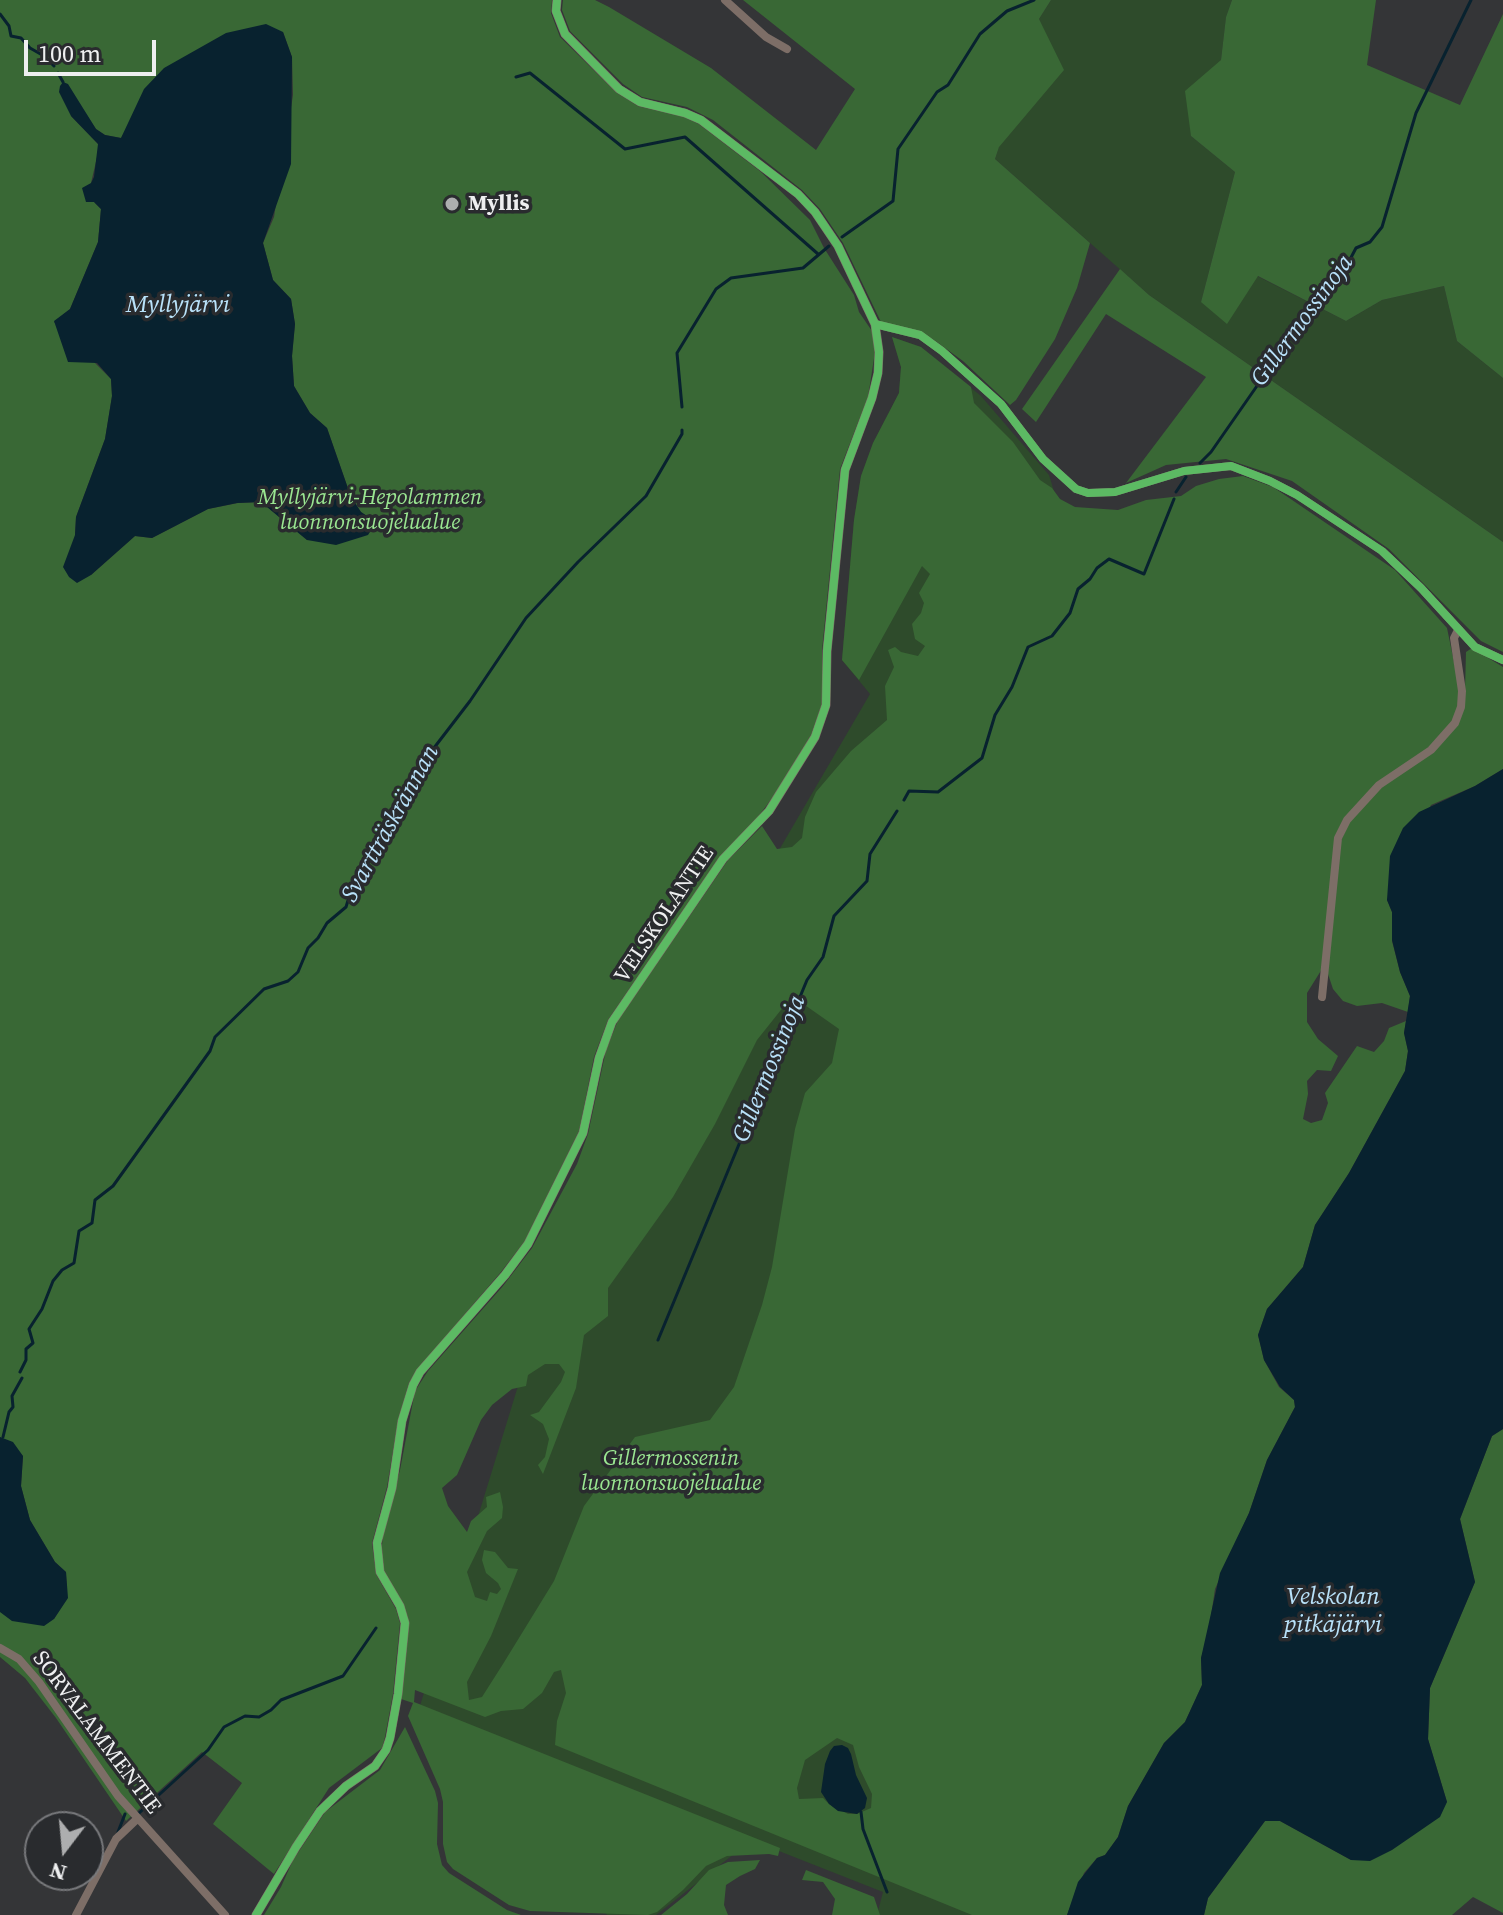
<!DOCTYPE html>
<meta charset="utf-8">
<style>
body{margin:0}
#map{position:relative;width:1503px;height:1915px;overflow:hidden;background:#343537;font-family:"Source Serif 4",serif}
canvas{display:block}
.north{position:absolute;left:24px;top:1811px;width:80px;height:80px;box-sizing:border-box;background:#292b2e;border:2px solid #78797c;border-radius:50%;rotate:196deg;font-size:22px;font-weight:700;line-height:32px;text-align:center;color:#eeeff0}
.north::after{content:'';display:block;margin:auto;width:28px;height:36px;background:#adaeaf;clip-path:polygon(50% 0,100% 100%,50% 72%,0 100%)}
.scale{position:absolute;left:24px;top:40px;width:132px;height:36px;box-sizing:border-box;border:4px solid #eeeff0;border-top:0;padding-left:10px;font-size:24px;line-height:28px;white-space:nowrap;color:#eeeff0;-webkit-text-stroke:6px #292b2e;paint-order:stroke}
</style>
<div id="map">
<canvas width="1503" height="1915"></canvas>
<div class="north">N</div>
<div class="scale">100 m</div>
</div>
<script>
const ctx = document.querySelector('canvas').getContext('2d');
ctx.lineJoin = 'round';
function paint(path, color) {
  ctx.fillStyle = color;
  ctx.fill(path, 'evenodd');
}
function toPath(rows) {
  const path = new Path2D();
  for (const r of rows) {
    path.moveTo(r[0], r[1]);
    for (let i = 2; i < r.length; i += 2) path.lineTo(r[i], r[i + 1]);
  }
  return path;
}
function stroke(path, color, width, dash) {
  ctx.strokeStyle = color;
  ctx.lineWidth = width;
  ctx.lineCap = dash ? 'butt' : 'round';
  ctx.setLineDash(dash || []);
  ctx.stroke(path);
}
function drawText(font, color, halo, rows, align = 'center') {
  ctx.font = font + ' "Source Serif 4",serif';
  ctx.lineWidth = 7;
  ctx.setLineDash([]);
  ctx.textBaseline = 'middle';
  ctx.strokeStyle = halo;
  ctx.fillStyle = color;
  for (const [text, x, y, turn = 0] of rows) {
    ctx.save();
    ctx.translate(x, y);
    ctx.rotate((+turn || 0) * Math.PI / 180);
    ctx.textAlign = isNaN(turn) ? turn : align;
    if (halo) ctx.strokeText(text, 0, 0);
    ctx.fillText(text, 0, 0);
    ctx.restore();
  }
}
paint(toPath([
 [1051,0,1232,0,1226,17,1221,60,1191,136,1235,172,1201,302,1257,276,1346,321,1382,300,1444,286,1457,341,1503,378,1503,542,1149,295,995,159,1039,19],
 [892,337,921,347,981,396,1049,475,1061,514,1064,1915,877,1915,883,1892,756,1842,734,1854,656,1915,607,1915,419,1709,575,1200,870,694,842,660,854,520,861,476,873,443,899,393,901,367]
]), '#2e4b2b');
paint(toPath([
 [0,0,552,0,551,13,560,37,616,92,638,106,684,117,699,124,760,171,810,220,824,248,854,295,859,312,872,331,875,352,868,397,840,469,822,650,822,704,811,735,776,793,755,821,720,856,608,1020,594,1057,579,1131,525,1241,501,1272,417,1370,409,1383,398,1421,387,1487,372,1543,376,1574,396,1609,400,1623,393,1694,385,1737,382,1748,329,1788,274,1874,213,1824,242,1783,202,1752,126,1821,56,1718,25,1678,0,1657,0,1612,54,1619,67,1598,66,1572,55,1562,30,1520,21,1486,23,1456,0,1437],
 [283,32,292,57,293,95,274,217,263,243,273,280,291,299,295,324,292,356,294,386,310,413,327,428,351,497,361,512,375,522,307,540,261,502,238,503,208,509,152,538,135,536,91,575,75,535,76,517,105,439,112,396,111,379,54,322,70,309,98,242,101,209,94,202,91,183,98,153,98,144,71,116,86,114,96,129,105,135,121,138,125,131],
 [563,0,595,0,609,7,711,68,816,150,855,89,743,0,1051,0,1039,19,1064,70,999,147,995,159,1090,243,1077,288,1055,339,1016,400,1010,405,963,361,934,340,918,331,881,322,843,243,820,209,802,190,713,120,687,107,642,97,623,84,570,31,562,10],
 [1232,0,1376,0,1367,65,1460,105,1503,14,1503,378,1457,341,1444,286,1382,300,1346,321,1258,276,1227,324,1201,302,1235,172,1191,136,1185,91,1221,60,1226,17],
 [1120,269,1149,295,1503,542,1503,652,1481,641,1389,549,1292,481,1226,459,1166,465,1126,483,1206,377,1106,314,1036,422,1022,409],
 [892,337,921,347,971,387,974,403,1013,442,1040,480,1052,488,1060,499,1075,507,1118,510,1146,500,1181,496,1196,486,1219,479,1243,476,1273,487,1395,570,1447,628,1460,691,1458,707,1453,722,1430,748,1377,783,1344,819,1336,837,1322,969,1307,993,1307,1022,1318,1039,1338,1056,1331,1071,1317,1070,1307,1081,1308,1094,1303,1119,1311,1123,1322,1120,1328,1103,1325,1093,1357,1046,1374,1052,1384,1041,1389,1028,1406,1021,1404,1033,1408,1051,1405,1071,1349,1173,1315,1225,1303,1267,1267,1309,1258,1335,1264,1360,1279,1387,1294,1400,1295,1407,1267,1460,1249,1513,1215,1589,1208,1636,1201,1658,1202,1685,1185,1722,1164,1743,1128,1806,1118,1837,1105,1855,1097,1858,1084,1873,1067,1915,972,1915,555,1745,557,1721,566,1693,561,1670,554,1672,542,1693,523,1709,501,1711,485,1717,415,1690,414,1702,780,1848,778,1856,769,1854,727,1856,706,1866,683,1890,657,1912,648,1915,530,1911,509,1905,453,1869,447,1862,443,1844,443,1802,440,1789,408,1716,413,1703,401,1699,408,1617,383,1570,381,1554,384,1526,400,1470,415,1391,428,1371,503,1286,532,1248,577,1164,588,1134,606,1050,618,1020,728,860,762,826,777,849,792,847,802,838,805,817,816,792,851,751,887,720,885,686,894,667,888,650,895,647,901,652,918,656,925,646,915,639,912,624,921,613,924,603,919,593,930,574,922,566,859,680,842,660,854,520,861,476,873,443,899,393,901,367],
 [792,996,839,1029,832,1063,805,1093,795,1129,772,1267,762,1305,734,1387,710,1420,635,1437,584,1506,554,1581,503,1664,482,1697,469,1700,467,1682,491,1636,518,1569,508,1568,495,1552,484,1550,482,1560,486,1573,498,1583,501,1589,497,1594,490,1592,487,1601,475,1597,467,1572,487,1531,502,1518,503,1507,500,1492,486,1497,487,1507,471,1521,467,1532,448,1506,442,1488,457,1475,481,1420,492,1405,512,1389,526,1386,528,1375,545,1364,559,1364,565,1372,561,1382,539,1412,530,1415,543,1424,549,1439,545,1457,538,1465,543,1474,576,1388,584,1335,608,1316,608,1288,673,1197,715,1124,757,1040],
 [837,1738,853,1745,859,1767,872,1794,871,1808,857,1814,848,1814,829,1804,823,1798,799,1799,797,1788,805,1760],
 [1472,648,1503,667,1503,769,1475,786,1431,805,1387,900,1392,912,1392,941,1400,972,1410,996,1408,1012,1382,1003,1357,1006,1343,1001,1333,989,1327,971,1338,848,1349,822,1380,787,1457,725,1465,691,1466,652],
 [1503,1429,1503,1913,1473,1897,1452,1915,1204,1915,1208,1898,1265,1821,1280,1821,1351,1860,1447,1802,1428,1739,1430,1688,1475,1582,1460,1519,1492,1436],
 [405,1727,435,1791,438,1803,437,1844,442,1865,449,1873,507,1910,521,1915,264,1915,281,1887,293,1860,325,1812,380,1770],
 [760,1860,755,1869,740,1876,726,1885,724,1905,728,1915,661,1915,687,1894,709,1870,728,1862],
 [806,1870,874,1897,880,1915,832,1915,835,1899,823,1882,802,1880]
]), '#396835');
paint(toPath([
 [266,24,283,32,292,57,291,164,263,243,273,280,291,299,295,324,292,356,294,386,310,413,327,428,351,497,361,512,376,522,368,535,336,545,307,540,261,502,237,503,208,509,152,538,135,536,91,575,77,583,69,577,63,567,75,535,76,517,105,439,112,396,111,379,97,363,68,362,54,321,70,309,98,242,101,209,94,202,86,202,82,188,91,183,94,177,98,144,71,116,59,92,60,86,63,82,68,84,96,129,105,135,121,138,144,89,164,68,226,33],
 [1503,769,1503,1429,1492,1436,1460,1519,1475,1582,1430,1688,1428,1739,1447,1802,1440,1817,1392,1850,1370,1861,1351,1860,1280,1821,1265,1821,1208,1898,1204,1915,1067,1915,1078,1882,1097,1858,1105,1855,1118,1837,1128,1806,1164,1743,1185,1722,1202,1685,1201,1658,1220,1573,1249,1513,1267,1460,1295,1407,1294,1400,1280,1387,1264,1360,1258,1335,1267,1309,1303,1267,1315,1225,1349,1173,1405,1071,1408,1051,1404,1033,1410,996,1400,972,1392,940,1392,912,1387,900,1390,856,1403,828,1419,812,1475,786],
 [0,1437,13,1442,23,1456,21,1486,30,1520,55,1562,66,1572,68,1598,54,1619,44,1626,12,1621,0,1612],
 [842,1745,848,1748,851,1754,856,1775,867,1798,865,1808,857,1814,838,1811,829,1804,821,1792,825,1764,830,1751,834,1746]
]), '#08222f');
stroke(toPath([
 [0,14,9,26,11,36,21,38,30,48,44,56,54,66],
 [58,73,63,82],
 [516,77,530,73,625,149,685,137,818,254],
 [842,237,893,201,898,149,937,92,948,85,980,34,1007,11,1034,0],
 [682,407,677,353,716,289,731,278,803,268,829,246],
 [1200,463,1211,452,1330,281,1346,267,1356,248,1370,242,1382,227,1416,113,1471,0],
 [1176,492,1186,477],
 [904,800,909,791,938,792,982,758,995,715,1012,687,1028,647,1052,636,1070,613,1078,589,1090,579,1097,568,1109,559,1144,574,1174,499],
 [658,1340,807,980,823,957,834,916,867,881,870,854,897,811],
 [20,1372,26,1360,26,1349,33,1343,29,1329,42,1309,53,1281,62,1270,74,1263,79,1231,92,1223,95,1200,113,1186,210,1051,215,1037,264,989,288,981,298,972,308,948,318,938,327,923,346,907,353,884,364,871,395,805,427,757,470,701,526,618,578,562,646,496,682,434,682,430],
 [3,1437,9,1412,13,1407,12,1396,22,1378],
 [861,1812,863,1829,887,1892],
 [138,1814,208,1750,224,1727,245,1716,259,1717,271,1710,281,1700,343,1676,376,1628],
 [118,1832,125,1814]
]), '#08222f', 3);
stroke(toPath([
 [725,0,766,37,787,49],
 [875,324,920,335,942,351,1001,404,1043,459,1076,489,1088,493,1115,492,1184,471,1231,466,1270,481,1297,495,1382,551,1421,588,1475,647,1503,660],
 [1322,997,1338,838,1347,820,1379,785,1431,750,1455,723,1461,707,1462,691,1454,638,1458,630],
 [0,1648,19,1659,39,1682,118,1796,225,1915],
 [76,1915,116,1839,137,1819]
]), '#7d6e67', 8);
stroke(toPath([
 [256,1915,296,1847,320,1811,346,1786,375,1766,386,1750,390,1738,398,1694,405,1623,400,1606,380,1572,377,1543,392,1488,402,1421,413,1385,420,1372,505,1275,528,1244,583,1133,599,1058,612,1022,723,859,769,811,815,737,826,705,827,651,845,470,872,398,878,373,879,352,875,324,838,246,815,212,798,194,701,120,685,113,640,102,619,89,565,34,556,11,557,0]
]), '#7d6e67', 9);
stroke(toPath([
 [875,324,920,335,942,351,1001,404,1043,459,1076,489,1088,493,1115,492,1184,471,1231,466,1270,481,1297,495,1382,551,1421,588,1475,647,1503,660],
 [256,1915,296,1847,320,1811,346,1786,375,1766,386,1750,390,1738,398,1694,405,1623,400,1606,380,1572,377,1543,392,1488,402,1421,413,1385,420,1372,505,1275,528,1244,583,1133,599,1058,612,1022,723,859,769,811,815,737,826,705,827,651,845,470,872,398,878,373,879,352,875,324,838,246,815,212,798,194,701,120,685,113,640,102,619,89,565,34,556,11,557,0]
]), '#5cba63', 8);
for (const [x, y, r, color] of [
 [452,204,8,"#adaeaf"]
]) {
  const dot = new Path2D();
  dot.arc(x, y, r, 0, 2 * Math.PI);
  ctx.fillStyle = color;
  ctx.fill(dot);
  stroke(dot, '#292b2e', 3);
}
drawText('bold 22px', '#eeeff0', '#292b2e', [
 ["Myllis",468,204]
], 'left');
drawText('italic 22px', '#9ae691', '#292b2e', [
 ["Myllyjärvi-Hepolammen",370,498],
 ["luonnonsuojelualue",370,523],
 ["Gillermossenin",671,1459],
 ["luonnonsuojelualue",671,1484]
]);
drawText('22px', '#eeeff0', '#292b2e', [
 ["VELSKOLANTIE",665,915,-56],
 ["SORVALAMMENTIE",96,1733,53]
]);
drawText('italic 24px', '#b9e2fa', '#292b2e', [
 ["Myllyjärvi",178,306],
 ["Gillermossinoja",1303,321,-54],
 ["Svartträskrännan",391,824,-61],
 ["Gillermossinoja",770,1069,-68],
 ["Velskolan",1333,1598],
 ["pitkäjärvi",1333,1626]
]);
</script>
